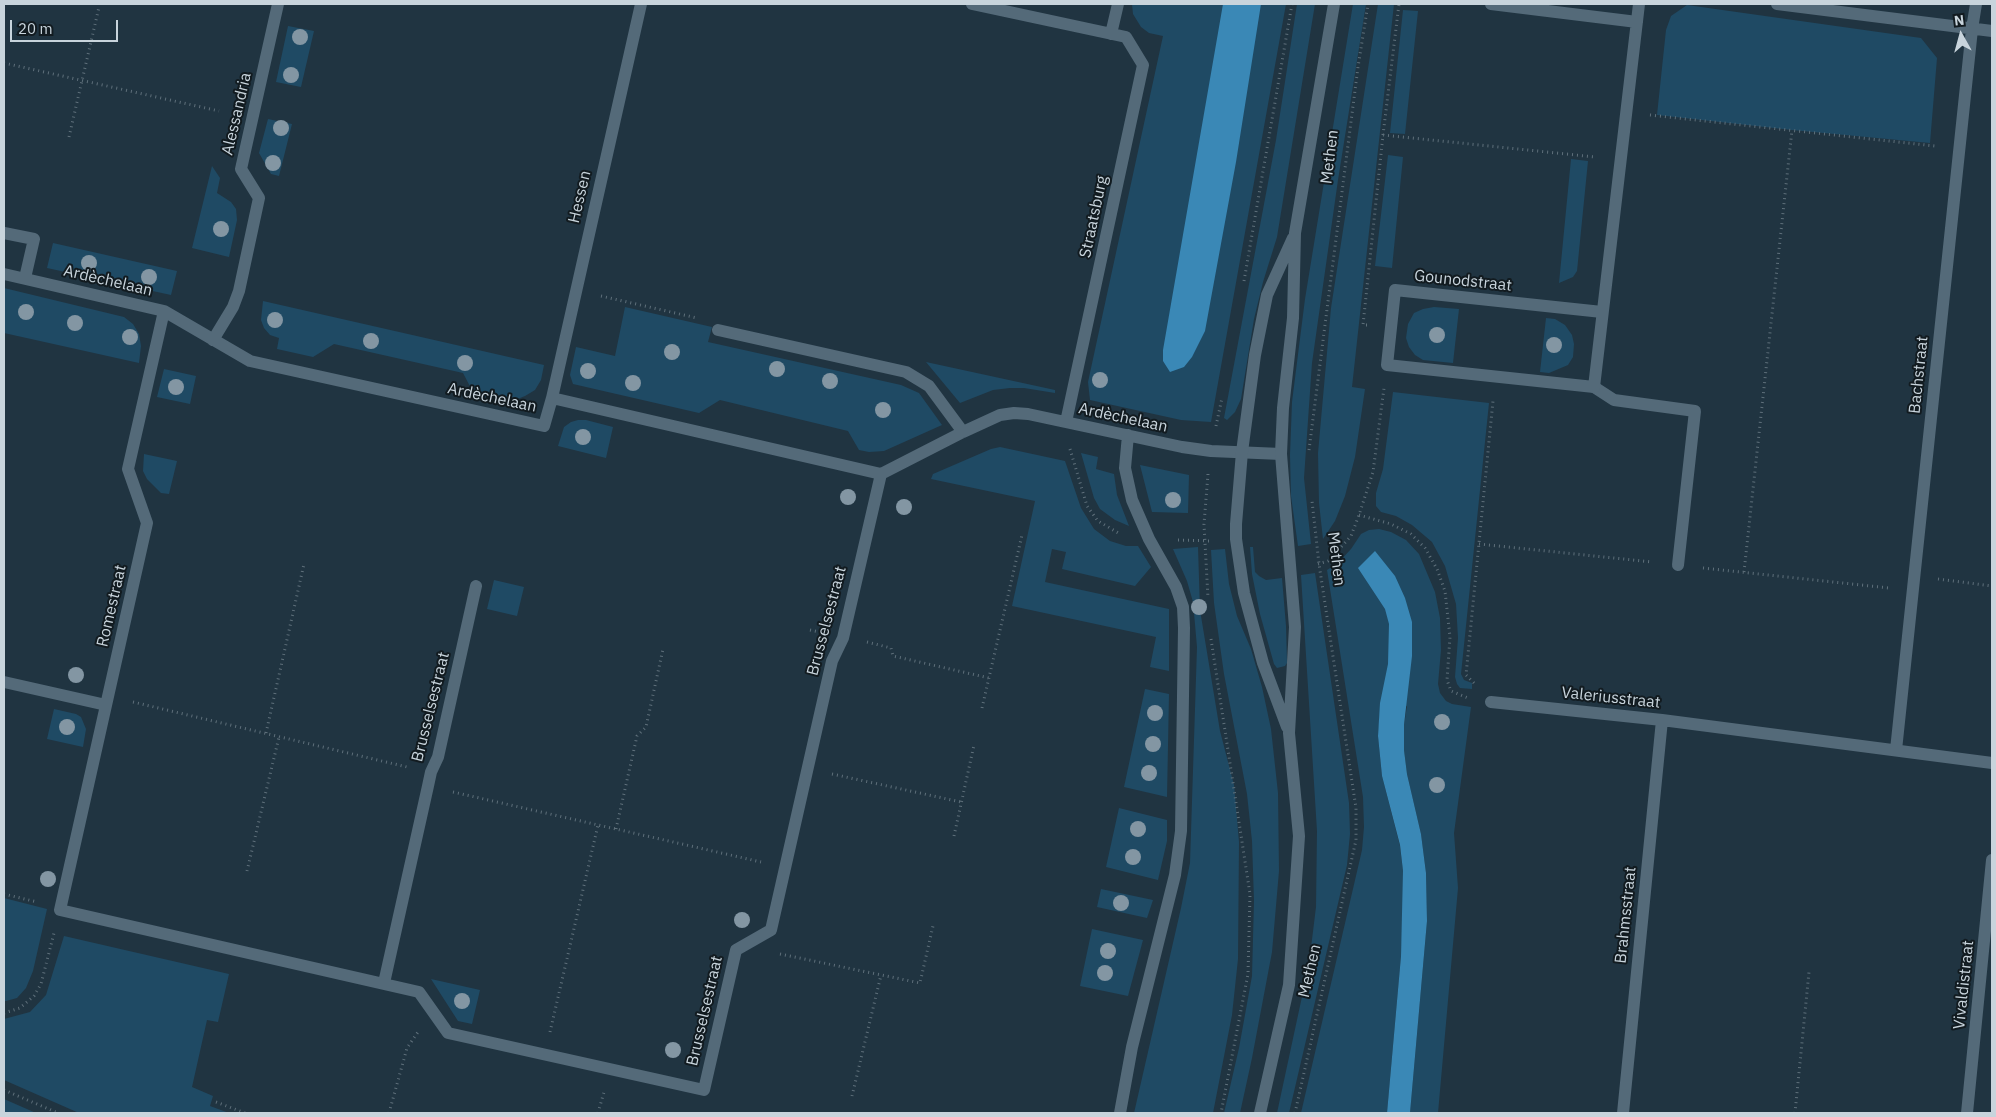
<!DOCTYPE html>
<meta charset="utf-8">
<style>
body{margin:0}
#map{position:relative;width:1996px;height:1117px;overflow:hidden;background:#203441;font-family:"IBM Plex Sans",sans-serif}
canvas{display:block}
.frame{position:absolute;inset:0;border:5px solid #c8d4dc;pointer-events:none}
.north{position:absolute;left:1936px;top:10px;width:50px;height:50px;-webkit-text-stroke:4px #121b20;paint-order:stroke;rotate:353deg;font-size:14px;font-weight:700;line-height:20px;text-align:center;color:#c8d4dc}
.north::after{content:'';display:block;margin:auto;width:18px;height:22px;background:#c8d4dc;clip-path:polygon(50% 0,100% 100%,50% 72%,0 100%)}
.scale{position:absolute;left:10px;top:20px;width:108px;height:22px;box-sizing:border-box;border:2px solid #c8d4dc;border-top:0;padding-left:6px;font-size:15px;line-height:18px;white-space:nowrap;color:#c8d4dc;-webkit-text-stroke:4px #121b20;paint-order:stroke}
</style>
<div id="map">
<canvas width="1996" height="1117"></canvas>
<div class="frame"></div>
<div class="north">N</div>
<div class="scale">20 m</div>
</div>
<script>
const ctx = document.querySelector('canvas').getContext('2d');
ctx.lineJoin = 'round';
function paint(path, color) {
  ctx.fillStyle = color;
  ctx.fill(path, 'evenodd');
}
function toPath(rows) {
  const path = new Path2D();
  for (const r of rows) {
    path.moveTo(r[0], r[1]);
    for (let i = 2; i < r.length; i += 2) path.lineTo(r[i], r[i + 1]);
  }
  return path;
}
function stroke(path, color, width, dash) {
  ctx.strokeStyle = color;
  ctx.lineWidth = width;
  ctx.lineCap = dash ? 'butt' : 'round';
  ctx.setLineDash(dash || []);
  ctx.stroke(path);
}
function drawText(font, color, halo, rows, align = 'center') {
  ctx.font = font + ' "IBM Plex Sans",sans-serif';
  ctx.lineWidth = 4;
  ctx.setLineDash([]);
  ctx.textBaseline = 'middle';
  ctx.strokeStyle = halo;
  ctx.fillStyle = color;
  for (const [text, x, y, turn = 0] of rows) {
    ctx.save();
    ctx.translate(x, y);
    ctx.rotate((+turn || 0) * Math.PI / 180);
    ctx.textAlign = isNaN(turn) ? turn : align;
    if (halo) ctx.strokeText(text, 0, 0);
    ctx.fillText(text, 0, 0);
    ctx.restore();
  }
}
paint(toPath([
 [1132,4,1286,4,1211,422,1181,420,1090,400,1088,382,1163,36,1149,33,1141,27,1133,14],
 [1297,4,1315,4,1277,237,1263,282,1254,319,1241,399,1235,412,1227,420,1224,418,1276,140],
 [1353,4,1366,4,1338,180,1312,363,1304,478,1311,544,1298,546,1291,496,1290,455,1292,402,1305,299],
 [1378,4,1394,4,1352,387,1365,389,1355,457,1345,496,1335,521,1323,539,1319,503,1318,453,1331,308],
 [1687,5,1921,38,1937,58,1930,143,1792,130,1657,115,1666,30,1671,16],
 [1403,10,1418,11,1405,134,1390,133],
 [288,26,314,31,301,87,276,82],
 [268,119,292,124,279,176,271,174,259,153],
 [1388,155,1403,157,1392,268,1375,266],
 [1571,159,1588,161,1577,271,1573,277,1559,283],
 [212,166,220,178,217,193,231,202,236,209,237,220,229,257,192,248],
 [53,243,177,271,171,295,47,268],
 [4,288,124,317,133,324,139,334,141,346,139,363,4,333],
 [263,301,544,365,541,380,535,390,525,396,515,400,504,401,474,394,463,373,334,344,313,357,277,349,279,338,270,335,264,328,261,320],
 [625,307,712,327,708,342,901,385,919,393,942,425,884,451,869,452,859,450,848,431,720,400,699,413,573,384,570,375,576,347,615,356],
 [1434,307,1459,309,1453,363,1423,360,1415,355,1409,347,1406,338,1408,324,1414,313,1423,309],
 [1546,318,1555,319,1565,325,1572,335,1574,344,1573,357,1568,365,1549,373,1540,372],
 [926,362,1055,390,1055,393,1024,388,1010,388,993,390,960,403],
 [164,369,196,376,190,404,157,397],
 [1393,392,1489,403,1461,674,1464,680,1472,683,1472,689,1460,688,1457,684,1455,677,1458,638,1456,604,1445,566,1432,542,1412,525,1396,516,1381,512,1376,506,1376,493,1383,469],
 [578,420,586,420,613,427,606,458,558,446,564,427,571,422],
 [1000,447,1065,461,1081,508,1094,529,1110,541,1126,546,1138,546,1151,567,1135,586,1062,569,1066,552,1052,549,1045,582,1169,609,1169,671,1150,667,1156,637,1012,606,1035,501,931,479,933,474,991,449],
 [1081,453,1098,457,1096,469,1114,474,1117,495,1129,526,1115,520,1100,509,1094,498],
 [144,454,177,461,169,494,161,493,147,479,143,471],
 [1140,465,1189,475,1188,513,1152,512],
 [1379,529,1391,532,1406,540,1419,554,1435,592,1440,618,1441,650,1438,684,1440,693,1446,701,1452,704,1471,707,1454,833,1458,888,1438,1113,1410,1113,1427,921,1426,873,1421,834,1407,774,1404,750,1404,725,1407,706,1381,703,1378,736,1382,776,1400,846,1403,871,1404,907,1401,956,1387,1113,1301,1113,1362,850,1364,827,1363,797,1327,570,1338,563,1351,549,1361,534,1369,530],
 [1198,547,1200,610,1220,731,1234,785,1239,842,1238,959,1232,1015,1213,1113,1134,1113,1181,908,1190,863,1197,647,1193,602,1187,581,1173,549],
 [1250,547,1253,547,1255,572,1259,576,1266,580,1282,578,1286,626,1287,663,1285,666,1277,668,1274,664,1260,614,1252,574],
 [1225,549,1229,584,1237,616,1251,649,1262,687,1271,729,1278,793,1279,871,1272,952,1252,1058,1240,1113,1224,1113,1239,1048,1252,976,1254,901,1252,841,1247,794,1224,674,1214,603,1211,550],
 [1315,573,1349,803,1350,834,1347,865,1289,1113,1277,1113,1309,964,1316,907,1317,831,1301,575],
 [494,580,524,587,517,616,487,609],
 [1145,689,1169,694,1167,797,1124,787],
 [54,709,76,714,81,717,86,729,83,747,47,739],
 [1119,808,1167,820,1167,841,1158,880,1106,867],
 [1101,889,1153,900,1147,918,1097,907],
 [4,898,47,909,33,971,26,988,17,998,6,1001,4,1001],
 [1092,929,1143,940,1128,996,1080,986],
 [64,936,229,974,218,1022,207,1020,192,1087,213,1096,210,1106,229,1113,79,1113,4,1080,4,1019,30,1012,46,995],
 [431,979,480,990,472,1024,458,1021],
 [4,1099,36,1113,4,1113]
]), '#1f4a64');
paint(toPath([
 [1223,4,1261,4,1236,162,1205,331,1192,357,1184,367,1170,372,1163,361,1163,350],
 [1375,551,1395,576,1405,598,1412,622,1412,656,1404,725,1404,750,1407,774,1421,834,1426,873,1427,921,1410,1113,1387,1113,1401,956,1403,871,1400,845,1382,776,1378,736,1380,703,1388,664,1389,624,1385,609,1358,568]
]), '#3a88b6');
stroke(toPath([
 [4,63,219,111],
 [1650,115,1935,146],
 [1383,135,1595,157],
 [69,137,99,7],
 [1244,281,1292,4],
 [601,296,697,318],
 [1367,325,1363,325,1383,135,1399,4],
 [1216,426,1222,398],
 [1070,449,1087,506,1098,521,1120,534],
 [1309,450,1358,67,1368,4],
 [1208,474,1204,524,1208,598],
 [1359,515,1391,524,1411,534,1425,548,1437,569,1445,591,1450,637,1447,680,1451,691,1468,698],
 [1178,540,1212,541],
 [1479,544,1652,562],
 [1318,564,1328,561,1335,554,1351,536,1359,515,1373,472,1384,388],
 [1703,568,1889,588],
 [1744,572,1792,130],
 [1938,579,1992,586],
 [810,630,819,632],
 [1211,639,1250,894,1248,974,1221,1113],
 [867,642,891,648,893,656,989,678],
 [1474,683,1466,675,1493,401],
 [133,702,407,767],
 [982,708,1022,535],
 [266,733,304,564],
 [832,774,961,802],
 [453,792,761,862],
 [616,829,637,736,646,727,663,649],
 [954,836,974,745],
 [247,871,279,737],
 [4,894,37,902],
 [780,954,920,983,933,926],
 [4,1013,20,1008,34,996,41,984,54,933],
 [550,1032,598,825],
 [4,1090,58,1113],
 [852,1096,881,975],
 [216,1102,245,1113],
 [389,1113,407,1048,418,1032],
 [598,1113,604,1092],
 [1295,1113,1356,840,1356,808,1319,564,1312,501],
 [1795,1113,1809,972]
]), '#5f707b', 3, [1, 4]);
stroke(toPath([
 [1594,387,1614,400,1695,411,1678,565]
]), '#546a79', 12);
stroke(toPath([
 [972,4,1126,37,1143,65,1066,422],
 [1491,4,1637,22],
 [1777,4,1992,31],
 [1111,34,1118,4],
 [4,233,34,239,25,278],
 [4,274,164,311,250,361,544,426,552,398,881,474,963,432,1000,415,1014,413,1028,414,1182,447,1211,451,1281,454],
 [164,311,128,469,147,523,60,910,419,992,448,1033,704,1090,736,950,771,930,832,661,843,638,881,474],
 [1602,312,1395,290,1387,365,1594,387,1639,4],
 [718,330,906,372,929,386,963,432],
 [213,340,233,307,239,291,259,198,241,169,278,4],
 [552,398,641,4],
 [4,682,106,705],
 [1491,702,1662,720,1992,763],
 [1896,750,1972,29,1976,4],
 [384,983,428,786,431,772,438,757,476,586],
 [1120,1113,1132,1047,1175,875,1181,831,1184,628,1183,607,1176,587,1149,539,1132,500,1125,468,1128,435],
 [1623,1113,1662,720],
 [1967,1113,1992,860]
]), '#546a79', 12);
stroke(toPath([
 [1287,727,1263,663,1244,593,1236,539,1236,524,1242,452,1255,355,1267,295,1293,238],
 [1260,1113,1289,985,1299,836,1289,733,1295,627,1281,454,1283,408,1293,318,1295,233,1334,4]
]), '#546a79', 12);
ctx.fillStyle = '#8396a3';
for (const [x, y] of [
 [300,37],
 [291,75],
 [281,128],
 [273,163],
 [221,229],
 [89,263],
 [149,277],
 [26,312],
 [275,320],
 [75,323],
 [1437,335],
 [130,337],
 [371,341],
 [1554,345],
 [672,352],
 [465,363],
 [777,369],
 [588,371],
 [1100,380],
 [830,381],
 [633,383],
 [176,387],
 [883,410],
 [583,437],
 [848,497],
 [1173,500],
 [904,507],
 [1199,607],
 [76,675],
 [1155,713],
 [1442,722],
 [67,727],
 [1153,744],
 [1149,773],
 [1437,785],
 [1138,829],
 [1133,857],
 [48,879],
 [1121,903],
 [742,920],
 [1108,951],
 [1105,973],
 [462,1001],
 [673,1050]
]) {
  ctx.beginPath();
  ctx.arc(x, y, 8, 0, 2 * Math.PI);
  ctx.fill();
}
drawText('16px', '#c8d4dc', '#121b20', [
 ["Alessandria",237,114,-77],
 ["Methen",1330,157,-83],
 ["Hessen",580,197,-77],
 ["Straatsburg",1094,217,-78],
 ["Ardèchelaan",108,281,13],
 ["Gounodstraat",1463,281,6],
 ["Bachstraat",1919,375,-84],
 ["Ardèchelaan",492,398,12],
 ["Ardèchelaan",1123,418,12],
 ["Methen",1336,559,83],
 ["Romestraat",112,606,-77],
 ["Brusselsestraat",827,621,-75],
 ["Valeriusstraat",1611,698,6],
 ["Brusselsestraat",431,707,-76],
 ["Brahmsstraat",1626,915,-84],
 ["Methen",1310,971,-77],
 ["Vivaldistraat",1964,985,-84],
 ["Brusselsestraat",705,1011,-77]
]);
</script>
